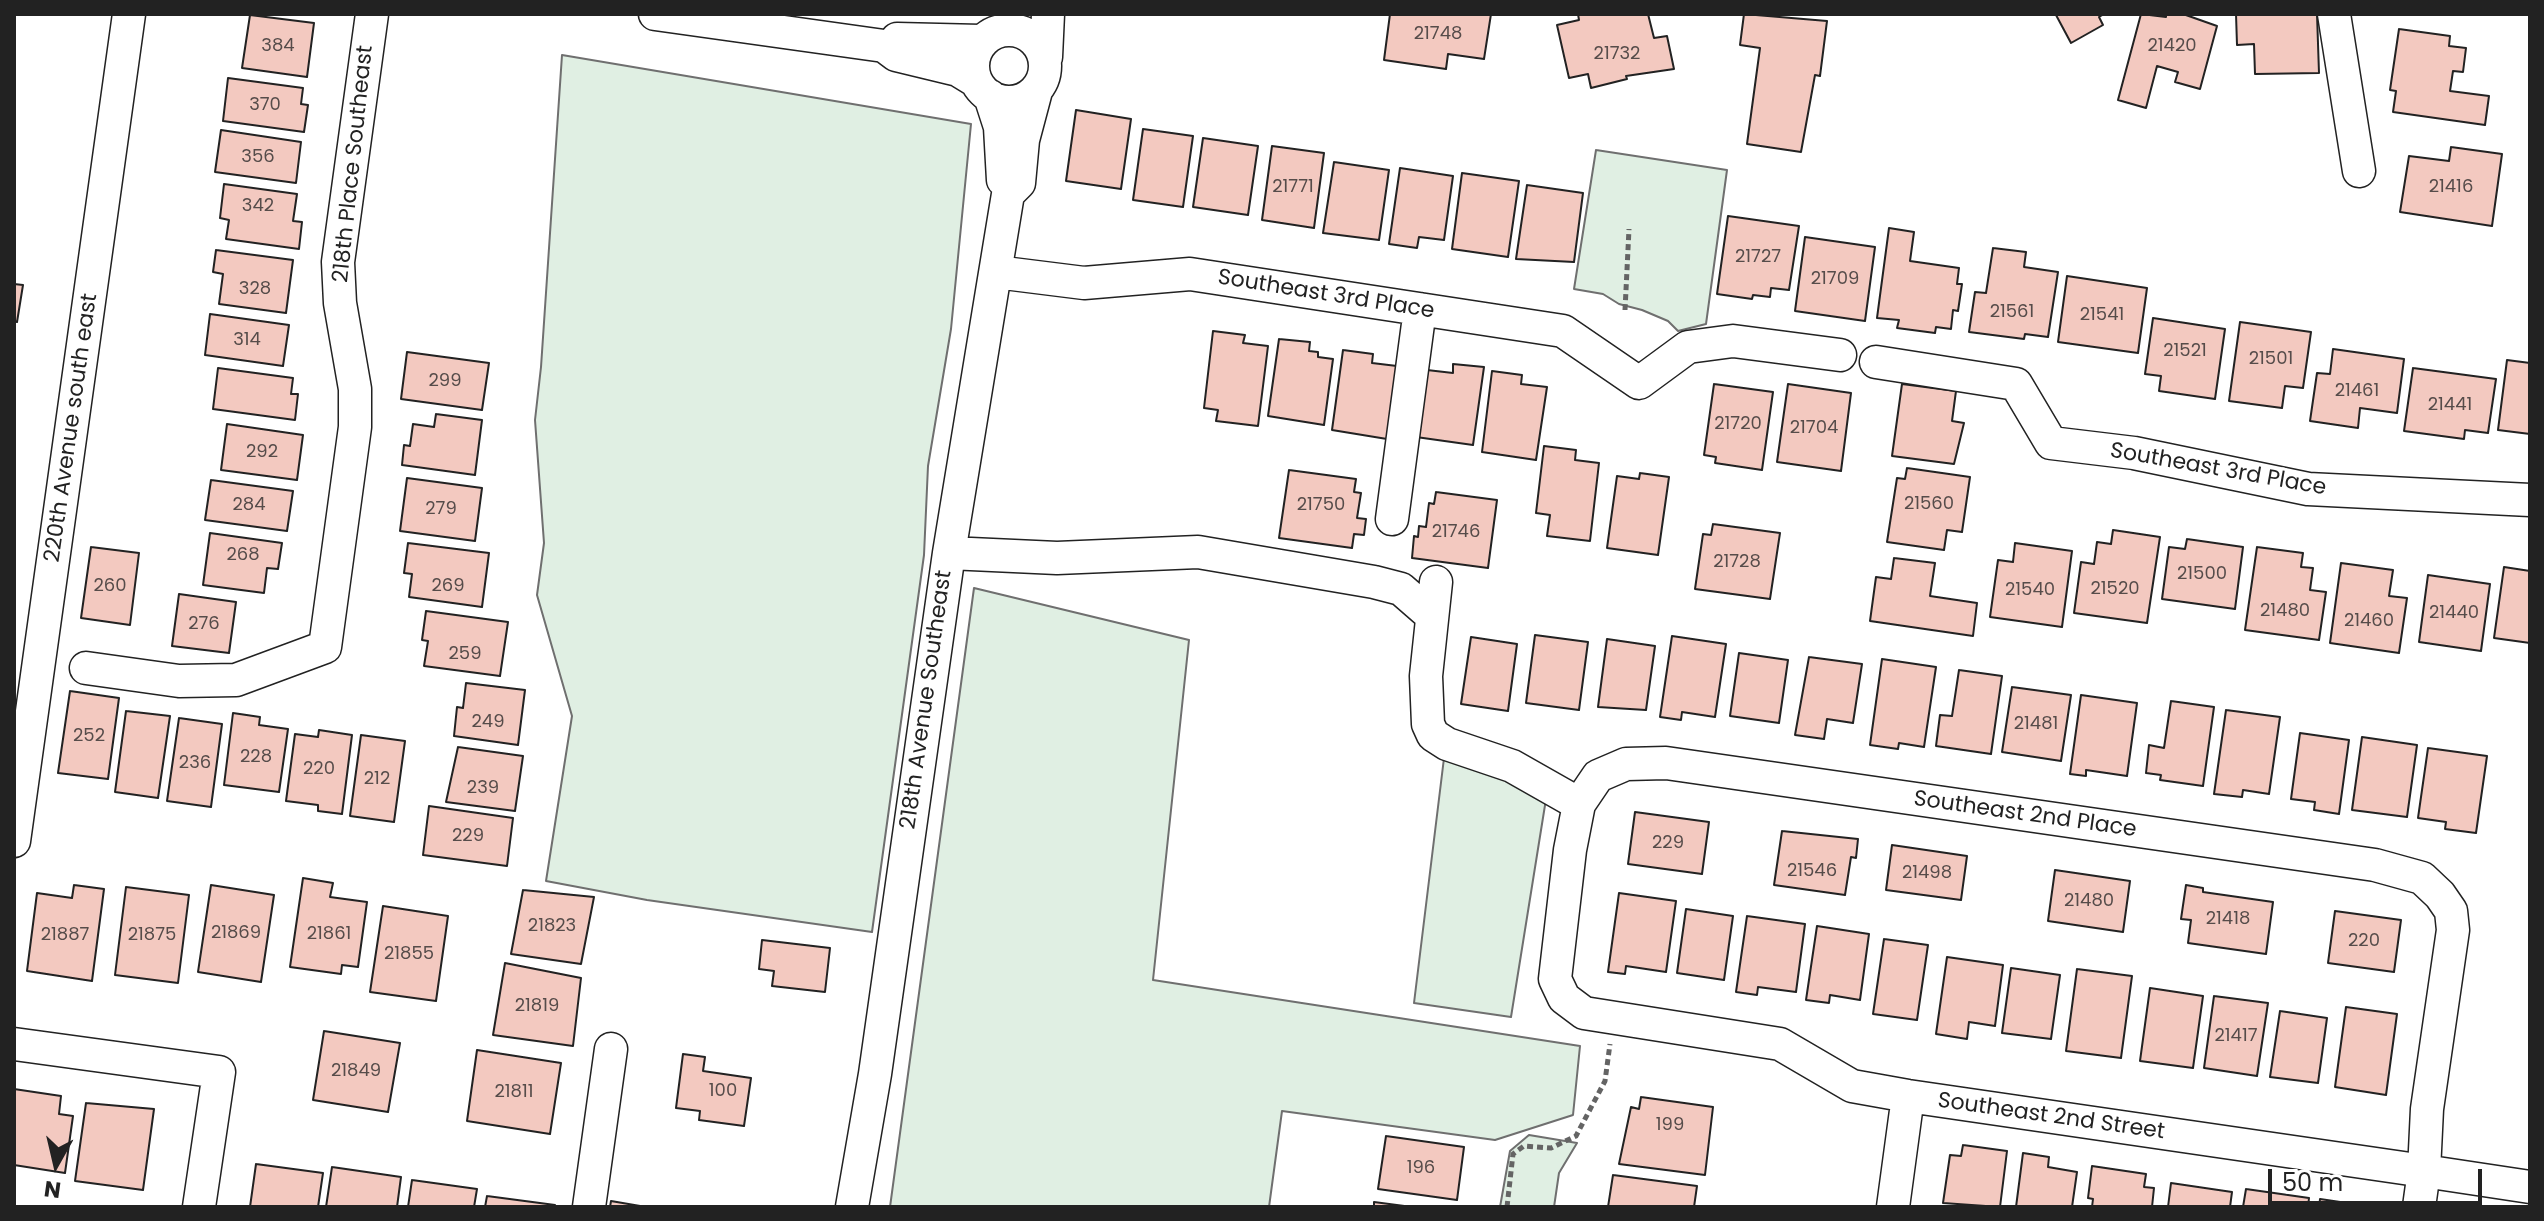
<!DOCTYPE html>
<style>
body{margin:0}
#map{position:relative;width:2544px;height:1221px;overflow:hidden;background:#fff;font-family:Poppins,sans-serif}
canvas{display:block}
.frame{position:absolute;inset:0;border:16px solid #222;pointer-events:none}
.north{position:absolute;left:16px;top:1125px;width:80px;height:80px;-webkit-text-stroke:6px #fff;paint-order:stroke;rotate:188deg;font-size:22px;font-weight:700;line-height:32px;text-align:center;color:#222}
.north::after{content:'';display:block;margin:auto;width:28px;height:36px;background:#222;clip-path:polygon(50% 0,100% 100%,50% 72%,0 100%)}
.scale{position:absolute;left:2268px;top:1169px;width:214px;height:36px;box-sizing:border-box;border:4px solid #222;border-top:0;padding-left:10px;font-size:24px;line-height:28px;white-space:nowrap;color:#222;-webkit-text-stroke:6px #fff;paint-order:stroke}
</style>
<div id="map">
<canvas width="2544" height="1221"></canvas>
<div class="frame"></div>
<div class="north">N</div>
<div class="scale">50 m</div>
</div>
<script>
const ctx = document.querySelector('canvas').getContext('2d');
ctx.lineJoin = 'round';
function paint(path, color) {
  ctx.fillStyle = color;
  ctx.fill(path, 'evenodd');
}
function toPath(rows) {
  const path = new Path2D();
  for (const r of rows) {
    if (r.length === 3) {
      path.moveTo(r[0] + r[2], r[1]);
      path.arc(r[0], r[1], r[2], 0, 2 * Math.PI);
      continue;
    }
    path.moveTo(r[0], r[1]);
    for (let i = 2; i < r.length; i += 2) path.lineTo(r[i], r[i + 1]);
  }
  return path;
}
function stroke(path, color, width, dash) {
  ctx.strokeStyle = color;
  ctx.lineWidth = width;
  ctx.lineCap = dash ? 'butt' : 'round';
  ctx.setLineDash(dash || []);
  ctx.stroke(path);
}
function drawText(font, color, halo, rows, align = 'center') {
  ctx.font = font + ' Poppins,sans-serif';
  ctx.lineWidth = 6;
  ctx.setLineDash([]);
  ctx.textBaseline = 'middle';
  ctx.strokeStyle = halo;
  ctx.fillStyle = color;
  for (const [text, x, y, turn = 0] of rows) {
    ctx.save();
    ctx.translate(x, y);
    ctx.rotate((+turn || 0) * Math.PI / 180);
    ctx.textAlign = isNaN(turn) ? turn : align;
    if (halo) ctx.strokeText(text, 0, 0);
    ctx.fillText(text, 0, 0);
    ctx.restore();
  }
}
const green = toPath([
 [562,55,971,124,951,329,928,466,924,555,872,932,647,900,546,881,572,716,537,595,544,543,535,420,541,367,562,55],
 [1596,150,1727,170,1706,324,1678,331,1668,321,1642,310,1619,304,1603,294,1574,289,1596,150],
 [974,588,1189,640,1153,980,1580,1046,1573,1115,1495,1140,1282,1111,1269,1207,890,1207,974,588],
 [1444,758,1458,758,1546,799,1511,1017,1414,1003,1444,758],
 [1529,1135,1577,1143,1559,1173,1554,1207,1500,1207,1510,1151,1529,1135]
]);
paint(green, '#e0efe3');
stroke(green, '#6f6f6f', 2);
const building = toPath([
 [1390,14,1491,14,1484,59,1448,54,1446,69,1384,60,1390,14],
 [1578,14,1648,14,1654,38,1667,36,1674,69,1626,76,1627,79,1591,88,1588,74,1569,78,1557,25,1579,20,1578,14],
 [1744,14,1827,21,1820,76,1815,75,1801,152,1747,144,1760,48,1740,45,1744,14],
 [2104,14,2099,17,2103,25,2071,43,2056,15,2104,14],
 [2141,14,2166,17,2166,14,2183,14,2217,26,2200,89,2175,82,2178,72,2157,66,2146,108,2118,100,2141,14],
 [2236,14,2317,14,2319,73,2255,74,2254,44,2237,45,2236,14],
 [250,15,314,23,307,77,242,68,250,15],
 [2399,29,2450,36,2449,46,2466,48,2463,72,2453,71,2450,91,2489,96,2485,125,2393,112,2396,91,2390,90,2399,29],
 [228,78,303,88,301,104,308,105,304,132,223,121,228,78],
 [1076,110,1131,119,1121,189,1066,181,1076,110],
 [1143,129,1193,136,1183,207,1133,200,1143,129],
 [221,130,301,142,296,183,215,172,221,130],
 [1203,138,1258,146,1248,215,1193,207,1203,138],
 [1272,146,1324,153,1314,228,1262,220,1272,146],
 [2451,147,2502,154,2492,226,2400,212,2409,156,2449,161,2451,147],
 [1334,162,1389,170,1379,240,1323,233,1334,162],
 [1400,168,1453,176,1444,240,1419,237,1417,248,1389,244,1400,168],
 [1462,173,1519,181,1508,257,1452,249,1462,173],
 [224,184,297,194,293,221,302,222,299,249,226,239,229,220,220,218,224,184],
 [1527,185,1583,193,1574,262,1516,259,1527,185],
 [1728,216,1799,226,1789,290,1771,288,1770,297,1753,295,1752,299,1717,294,1728,216],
 [1889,228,1914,232,1910,261,1959,268,1957,284,1962,284,1958,311,1953,310,1951,329,1936,327,1935,333,1897,328,1899,320,1877,318,1889,228],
 [1805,237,1875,247,1865,321,1795,311,1805,237],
 [1993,248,2026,252,2024,267,2058,272,2048,337,2025,334,2024,339,1969,332,1975,292,1986,293,1993,248],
 [216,250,293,260,286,313,219,304,223,274,213,272,216,250],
 [2067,276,2147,288,2138,353,2058,342,2067,276],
 [14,284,23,285,17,322,14,321,14,284],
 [210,314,289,325,283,366,205,355,210,314],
 [2153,318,2225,329,2215,399,2159,391,2161,376,2145,374,2153,318],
 [2240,322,2311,332,2303,388,2285,386,2282,408,2229,401,2240,322],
 [1213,331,1245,335,1243,343,1268,346,1258,426,1216,421,1218,410,1204,408,1213,331],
 [1279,339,1310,342,1309,351,1318,352,1318,357,1333,359,1324,425,1268,416,1279,339],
 [2333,349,2404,359,2397,413,2360,408,2358,428,2310,421,2317,373,2330,374,2333,349],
 [1343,350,1373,354,1372,363,1397,366,1387,439,1332,430,1343,350],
 [407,352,489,363,482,410,401,399,407,352],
 [2507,360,2530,363,2530,434,2498,430,2507,360],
 [1453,364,1484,367,1473,445,1416,437,1427,370,1453,373,1453,364],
 [218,368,293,378,291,394,298,394,295,420,213,409,218,368],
 [2413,368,2496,379,2488,433,2465,430,2464,439,2404,431,2413,368],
 [1492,371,1522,375,1521,384,1547,387,1536,460,1482,452,1492,371],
 [1714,384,1773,392,1762,470,1715,463,1716,457,1704,455,1714,384],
 [1788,384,1851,393,1841,471,1777,462,1788,384],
 [1902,384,1956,391,1952,421,1964,423,1954,464,1892,456,1902,384],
 [436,414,482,420,475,475,402,465,404,445,410,446,413,424,434,427,436,414],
 [227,424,303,435,297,480,221,470,227,424],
 [1544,446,1576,450,1575,460,1599,463,1590,541,1547,536,1550,515,1536,513,1544,446],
 [1907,468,1970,477,1962,532,1947,530,1944,550,1887,542,1897,478,1905,479,1907,468],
 [1289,470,1356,479,1354,492,1361,493,1357,518,1366,519,1364,535,1354,534,1352,548,1279,538,1289,470],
 [1640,473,1669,477,1658,555,1607,548,1617,476,1639,479,1640,473],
 [407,478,482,488,475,541,400,531,407,478],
 [211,480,293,491,287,531,205,520,211,480],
 [1436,492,1497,500,1488,568,1412,558,1414,536,1418,537,1419,526,1426,527,1429,503,1434,504,1436,492],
 [1713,524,1780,533,1770,599,1695,589,1703,534,1711,535,1713,524],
 [2113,530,2160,537,2147,623,2074,613,2081,562,2094,564,2097,542,2111,544,2113,530],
 [210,533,282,543,278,569,267,568,264,593,203,585,210,533],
 [2187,539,2243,547,2235,609,2162,599,2169,547,2185,549,2187,539],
 [408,543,489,553,482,607,409,597,412,574,404,573,408,543],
 [2015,543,2072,551,2062,627,1990,617,1998,560,2013,562,2015,543],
 [91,547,139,553,130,625,81,618,91,547],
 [2257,547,2303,553,2301,567,2313,568,2310,590,2326,592,2319,640,2245,630,2257,547],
 [1894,558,1935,563,1930,596,1977,603,1973,636,1870,621,1876,577,1891,579,1894,558],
 [2341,563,2393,570,2389,596,2407,598,2399,653,2330,643,2341,563],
 [2504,567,2530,571,2530,643,2494,638,2504,567],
 [2428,575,2490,584,2481,651,2419,642,2428,575],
 [179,594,236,602,229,653,172,646,179,594],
 [426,611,508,622,500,676,424,666,428,641,422,640,426,611],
 [1535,635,1588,642,1579,710,1526,703,1535,635],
 [1672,636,1726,644,1715,717,1682,712,1681,720,1660,717,1672,636],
 [1471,637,1517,644,1508,711,1461,704,1471,637],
 [1607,639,1655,646,1646,710,1598,707,1607,639],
 [1739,653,1788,660,1779,723,1730,716,1739,653],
 [1809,657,1862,664,1853,723,1827,719,1824,739,1795,735,1809,657],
 [1882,659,1936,667,1924,747,1899,743,1898,749,1870,745,1882,659],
 [1959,670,2002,676,1991,754,1936,746,1940,715,1952,716,1959,670],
 [466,683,525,690,518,745,454,736,457,707,463,708,466,683],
 [2012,687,2071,695,2061,761,2002,752,2012,687],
 [70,691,119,698,108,779,58,773,70,691],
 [2081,695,2137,703,2127,776,2086,770,2086,776,2070,774,2081,695],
 [2171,701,2214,707,2203,786,2160,780,2161,775,2146,773,2149,745,2164,748,2171,701],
 [2226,710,2280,717,2269,794,2243,790,2242,797,2214,794,2226,710],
 [126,711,170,716,158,798,115,792,126,711],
 [233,713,260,717,259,725,288,729,279,792,224,785,233,713],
 [179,718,222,724,211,807,167,801,179,718],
 [319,730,352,735,342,814,318,811,318,805,286,801,295,734,318,737,319,730],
 [2300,733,2349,740,2339,814,2314,810,2315,802,2291,799,2300,733],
 [361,735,405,741,394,822,350,816,361,735],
 [2362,737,2417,745,2407,817,2352,810,2362,737],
 [458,747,523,756,515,811,446,802,458,747],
 [2428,748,2487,756,2476,833,2445,829,2446,822,2418,818,2428,748],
 [429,806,513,818,507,866,423,855,429,806],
 [1635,812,1709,822,1702,874,1628,864,1635,812],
 [1782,831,1858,839,1856,858,1851,857,1845,895,1774,885,1782,831],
 [1892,845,1967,856,1961,900,1886,890,1892,845],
 [2055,870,2130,881,2123,932,2048,921,2055,870],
 [303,878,333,883,330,897,367,902,358,967,342,965,341,974,290,967,303,878],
 [74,885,104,889,92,981,27,971,37,893,72,898,74,885],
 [211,885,274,895,261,982,198,972,211,885],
 [2186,885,2203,888,2203,892,2273,902,2266,954,2188,943,2191,920,2181,919,2186,885],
 [126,887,189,895,178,983,115,975,126,887],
 [523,890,594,897,581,964,511,954,523,890],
 [1619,893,1676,901,1666,972,1626,966,1625,974,1608,972,1619,893],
 [383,906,448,916,436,1001,370,992,383,906],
 [1686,909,1733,916,1724,980,1677,973,1686,909],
 [2335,911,2401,920,2394,972,2328,963,2335,911],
 [1747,916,1805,924,1796,992,1758,987,1757,995,1736,992,1747,916],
 [1817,926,1869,934,1860,1000,1830,995,1829,1003,1806,1000,1817,926],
 [1884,939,1928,945,1917,1020,1873,1014,1884,939],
 [762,940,830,948,825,992,772,986,774,971,759,969,762,940],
 [1947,957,2003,965,1995,1026,1969,1022,1967,1039,1936,1034,1947,957],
 [505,963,581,978,573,1046,493,1035,505,963],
 [2011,968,2060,975,2051,1039,2002,1033,2011,968],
 [2077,969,2132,976,2121,1058,2066,1051,2077,969],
 [2150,988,2203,996,2193,1068,2140,1061,2150,988],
 [2214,996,2268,1003,2257,1076,2204,1068,2214,996],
 [2346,1007,2397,1014,2386,1095,2335,1087,2346,1007],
 [2280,1011,2327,1018,2318,1083,2270,1077,2280,1011],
 [324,1031,400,1043,388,1112,313,1100,324,1031],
 [477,1050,561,1063,550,1134,467,1121,477,1050],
 [683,1054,705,1057,703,1071,751,1078,744,1126,699,1120,700,1111,676,1108,683,1054],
 [14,1089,61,1096,59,1114,73,1116,65,1173,14,1165,14,1089],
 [1641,1097,1713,1107,1705,1175,1619,1164,1631,1107,1639,1109,1641,1097],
 [86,1103,154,1109,143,1190,75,1181,86,1103],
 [1386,1136,1464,1147,1457,1200,1378,1189,1386,1136],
 [1963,1145,2007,1151,2000,1207,1943,1203,1950,1155,1961,1156,1963,1145],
 [2023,1153,2049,1157,2048,1167,2077,1172,2072,1207,2016,1207,2023,1153],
 [256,1164,323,1173,318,1207,250,1207,256,1164],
 [2092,1166,2146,1174,2144,1187,2154,1188,2152,1207,2092,1207,2093,1199,2088,1198,2092,1166],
 [332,1167,401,1177,397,1207,326,1207,332,1167],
 [1613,1175,1697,1186,1694,1207,1608,1207,1613,1175],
 [412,1180,477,1189,474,1207,408,1207,412,1180],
 [2171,1183,2232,1192,2230,1207,2168,1207,2171,1183],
 [2246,1189,2309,1198,2308,1207,2243,1207,2246,1189],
 [487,1196,555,1205,555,1207,485,1207,487,1196],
 [2320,1199,2374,1207,2319,1207,2320,1199],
 [611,1201,646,1207,610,1207,611,1201],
 [1374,1202,1412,1207,1374,1207,1374,1202]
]);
paint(building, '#f3c9c0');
stroke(building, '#222', 2);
const minor = toPath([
 [655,14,884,46,896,55,958,70,976,81],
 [2334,14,2359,171],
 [1009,66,36],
 [897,39,981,41],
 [1046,57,1048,14],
 [990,96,1000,127,1003,180],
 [996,272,1084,283,1190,274,1563,331,1639,383,1688,347,1733,341,1840,355],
 [1876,362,2016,384,2051,443,2134,453,2308,489,2530,500],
 [1392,519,1420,309],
 [949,553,1057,558,1198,552,1374,582,1401,589,1432,616],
 [1436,582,1426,676,1428,724,1433,735,1447,744,1512,766,1579,804],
 [86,668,179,681,236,680,325,647,355,427,355,389,340,303,338,262,372,14],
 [14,841,129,14],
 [14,1044,219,1072,199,1207],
 [589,1207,611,1049],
 [852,1207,875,1074,949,553,1008,194,1019,183,1023,140,1036,91],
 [1893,1207,1908,1096],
 [2419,1207,2424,1171,2427,1109,2453,930,2451,911,2440,895,2422,878,2375,865,1666,763,1626,764,1598,776,1579,804,1570,850,1555,979,1564,998,1584,1013,1780,1044,1852,1086,1908,1096,2424,1171,2530,1187]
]);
stroke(minor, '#222', 35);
stroke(toPath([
 [1625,310,1629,229],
 [1507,1207,1513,1154,1524,1146,1551,1148,1576,1136,1605,1081,1610,1044]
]), '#646464', 5, [6, 4]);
stroke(minor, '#fff', 32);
drawText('18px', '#564c4a', null, [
 ["21748",1438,34],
 ["384",278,46],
 ["21420",2172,46],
 ["21732",1617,54],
 ["370",265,105],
 ["356",258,157],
 ["21771",1293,187],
 ["21416",2451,187],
 ["342",258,206],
 ["21727",1758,257],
 ["21709",1835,279],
 ["328",255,289],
 ["21561",2012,312],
 ["21541",2102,315],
 ["314",247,340],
 ["21521",2185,351],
 ["21501",2271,359],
 ["299",445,381],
 ["21461",2357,391],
 ["21441",2450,405],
 ["21720",1738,424],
 ["21704",1814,428],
 ["292",262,452],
 ["21560",1929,504],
 ["284",249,505],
 ["21750",1321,505],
 ["279",441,509],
 ["21746",1456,532],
 ["268",243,555],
 ["21728",1737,562],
 ["21500",2202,574],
 ["260",110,586],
 ["269",448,586],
 ["21520",2115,589],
 ["21540",2030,590],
 ["21480",2285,611],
 ["21440",2454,613],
 ["21460",2369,621],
 ["276",204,624],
 ["259",465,654],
 ["249",488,722],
 ["21481",2036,724],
 ["252",89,736],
 ["228",256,757],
 ["236",195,763],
 ["220",319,769],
 ["212",377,779],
 ["239",483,788],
 ["229",468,836],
 ["229",1668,843],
 ["21546",1812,871],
 ["21498",1927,873],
 ["21480",2089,901],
 ["21418",2228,919],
 ["21823",552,926],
 ["21869",236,933],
 ["21861",329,934],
 ["21887",65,935],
 ["21875",152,935],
 ["220",2364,941],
 ["21855",409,954],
 ["21819",537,1006],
 ["21417",2236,1036],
 ["21849",356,1071],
 ["100",723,1091],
 ["21811",514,1092],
 ["199",1670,1125],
 ["196",1421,1168]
]);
drawText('22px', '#222', '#fff', [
 ["218th Place Southeast",354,164,-84],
 ["Southeast 3rd Place",1326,295,9],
 ["220th Avenue south east",72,428,-82],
 ["Southeast 3rd Place",2218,470,10],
 ["218th Avenue Southeast",927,700,-82],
 ["Southeast 2nd Place",2025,815,8],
 ["Southeast 2nd Street",2051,1117,8]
]);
</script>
